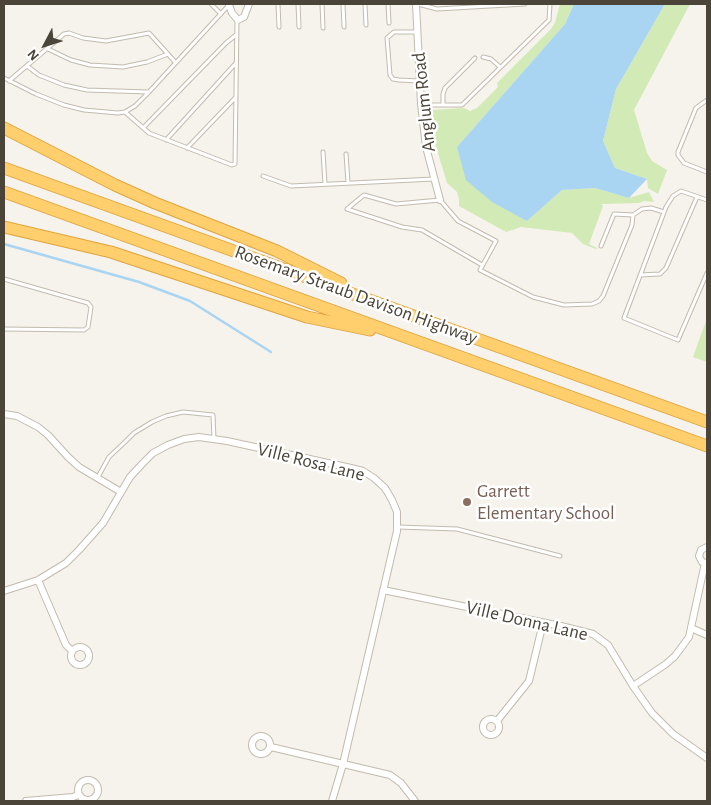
<!DOCTYPE html>
<style>
body{margin:0}
#map{position:relative;width:711px;height:805px;overflow:hidden;background:#f6f3ec;font-family:"Alegreya Sans",sans-serif}
canvas{display:block}
.frame{position:absolute;inset:0;border:5px solid #4b4439;pointer-events:none}
.north{position:absolute;left:20px;top:20px;width:50px;height:50px;-webkit-text-stroke:4px #fff;paint-order:stroke;rotate:230deg;font-size:14px;font-weight:700;line-height:20px;text-align:center;color:#4b4439}
.north::after{content:'';display:block;margin:auto;width:18px;height:22px;background:#4b4439;clip-path:polygon(50% 0,100% 100%,50% 72%,0 100%)}
</style>
<div id="map">
<canvas width="711" height="805"></canvas>
<div class="frame"></div>
<div class="north">N</div>
</div>
<script>
const ctx = document.querySelector('canvas').getContext('2d');
ctx.lineJoin = 'round';
function paint(path, color) {
  ctx.fillStyle = color;
  ctx.fill(path, 'evenodd');
}
function toPath(rows) {
  const path = new Path2D();
  for (const r of rows) {
    if (r.length === 3) {
      path.moveTo(r[0] + r[2], r[1]);
      path.arc(r[0], r[1], r[2], 0, 2 * Math.PI);
      continue;
    }
    path.moveTo(r[0], r[1]);
    for (let i = 2; i < r.length; i += 2) path.lineTo(r[i], r[i + 1]);
  }
  return path;
}
function stroke(path, color, width, dash) {
  ctx.strokeStyle = color;
  ctx.lineWidth = width;
  ctx.lineCap = dash ? 'butt' : 'round';
  ctx.setLineDash(dash || []);
  ctx.stroke(path);
}
function drawText(font, color, halo, rows, align = 'center') {
  ctx.font = font + ' "Alegreya Sans",sans-serif';
  ctx.lineWidth = 5;
  ctx.setLineDash([]);
  ctx.textBaseline = 'middle';
  ctx.strokeStyle = halo;
  ctx.fillStyle = color;
  for (const [text, x, y, turn = 0] of rows) {
    ctx.save();
    ctx.translate(x, y);
    ctx.rotate((+turn || 0) * Math.PI / 180);
    ctx.textAlign = isNaN(turn) ? turn : align;
    if (halo) ctx.strokeText(text, 0, 0);
    ctx.fillText(text, 0, 0);
    ctx.restore();
  }
}
paint(toPath([
 [560,4,574,4,565,24,457,147,527,221,562,190,595,188,629,198,649,192,654,202,644,201,639,203,601,204,603,206,589,244,597,248,596,249,583,244,572,233,521,227,506,232,459,206,459,199,457,192,447,183,435,143,432,110,464,108,470,111,477,108,498,87,497,83,550,30,555,23],
 [665,4,690,4,634,110,647,153,652,161,667,170,658,194,648,188,647,179,615,168,603,141,616,89],
 [707,318,707,362,693,357]
]), '#d2eab5');
paint(toPath([
 [574,4,665,4,616,89,603,141,615,168,647,179,629,198,595,188,562,190,527,221,492,202,466,180,457,147,565,24]
]), '#a9d4f2');
stroke(toPath([
 [4,244,139,282,190,301,271,352]
]), '#a9d4f2', 2.5);
const service = toPath([
 [211,4,221,14],
 [278,4,279,27],
 [298,4,299,27],
 [322,4,323,28],
 [343,4,344,27],
 [365,4,366,25],
 [388,4,389,23],
 [418,4,437,9,525,4],
 [417,32,394,32,387,38,390,75,393,79,399,80,419,81],
 [48,49,71,60,90,65,123,67,147,62,168,54],
 [483,57,491,59,500,67],
 [27,66,39,75,64,85,87,90,148,92],
 [4,78,36,94,64,105,84,110,118,113,125,112,135,106,149,92,228,6],
 [9,81,64,34,69,33,83,38,106,41,149,33,176,63],
 [707,100,696,108,678,152,678,155,684,163,707,172],
 [422,105,462,105,549,20,550,4],
 [443,105,443,94,445,88,475,58],
 [125,112,149,133,232,165,235,164,237,19],
 [143,128,226,43,236,35],
 [166,140,236,63],
 [187,148,236,97],
 [323,152,325,184],
 [346,154,348,183],
 [263,176,291,186,434,179],
 [707,200,681,191,673,196,666,207,624,318,678,340,707,273],
 [601,246,614,214,633,215,642,209,651,208,664,212],
 [482,265,422,230,402,227,347,209,364,195,396,204,440,200,458,221,496,241,480,270,533,297,564,305,592,304,599,301,603,296,632,225,633,215],
 [640,275,660,274,666,268,697,197],
 [4,279,88,303,91,307,88,327,84,330,4,329],
 [98,477,109,457,125,442,134,433,152,422,166,416,183,412,213,415,214,439],
 [398,527,457,529,560,556]
]);
const minor = toPath([
 [416,4,421,104,426,147,440,200],
 [229,5,232,13,238,20,244,17,249,4],
 [4,414,17,416,38,427,48,435,68,457,79,467,121,492],
 [707,547,701,550,699,556,702,562,707,563],
 [38,580,66,645,72,651],
 [383,590,561,626,593,634,608,645,633,686,652,713,673,734,707,758],
 [4,591,38,580,66,563,79,550,103,523,130,477,142,464,153,453,168,445,184,439,199,437,227,441,351,468,363,471,374,478,385,488,392,500,397,512,397,531,343,764,332,801],
 [691,628,707,635],
 [80,656,9],
 [633,686,666,664,675,656,689,637,705,563],
 [491,727,8],
 [497,721,529,681,543,623],
 [261,745,9],
 [271,747,390,775,401,783,415,801],
 [88,790,10],
 [26,801,73,797,78,795]
]);
const motorway = toPath([
 [4,128,115,185,155,203,277,251,341,283],
 [4,168,707,422],
 [4,192,707,446],
 [4,227,111,252,307,317,370,330]
]);
stroke(service, '#c2bbae', 5);
stroke(minor, '#c2bbae', 8);
stroke(motorway, '#e0a43c', 13);
stroke(service, '#fff', 3);
stroke(minor, '#fff', 6);
stroke(motorway, '#ffcf6e', 11);
for (const [x, y, r, color] of [
 [467,502,5,"#8d6e63"]
]) {
  const dot = new Path2D();
  dot.arc(x, y, r, 0, 2 * Math.PI);
  ctx.fillStyle = color;
  ctx.fill(dot);
  stroke(dot, '#fff', 2);
}
drawText('19px', '#4b4439', '#fff', [
 ["Anglum Road",424,102,-96],
 ["Rosemary Straub Davison Highway",356,295,20],
 ["Ville Rosa Lane",311,462,14],
 ["Ville Donna Lane",527,621,13]
]);
drawText('19px', '#785e54', '#fff', [
 ["Garrett",477,491],
 ["Elementary School",477,513]
], 'left');
</script>
